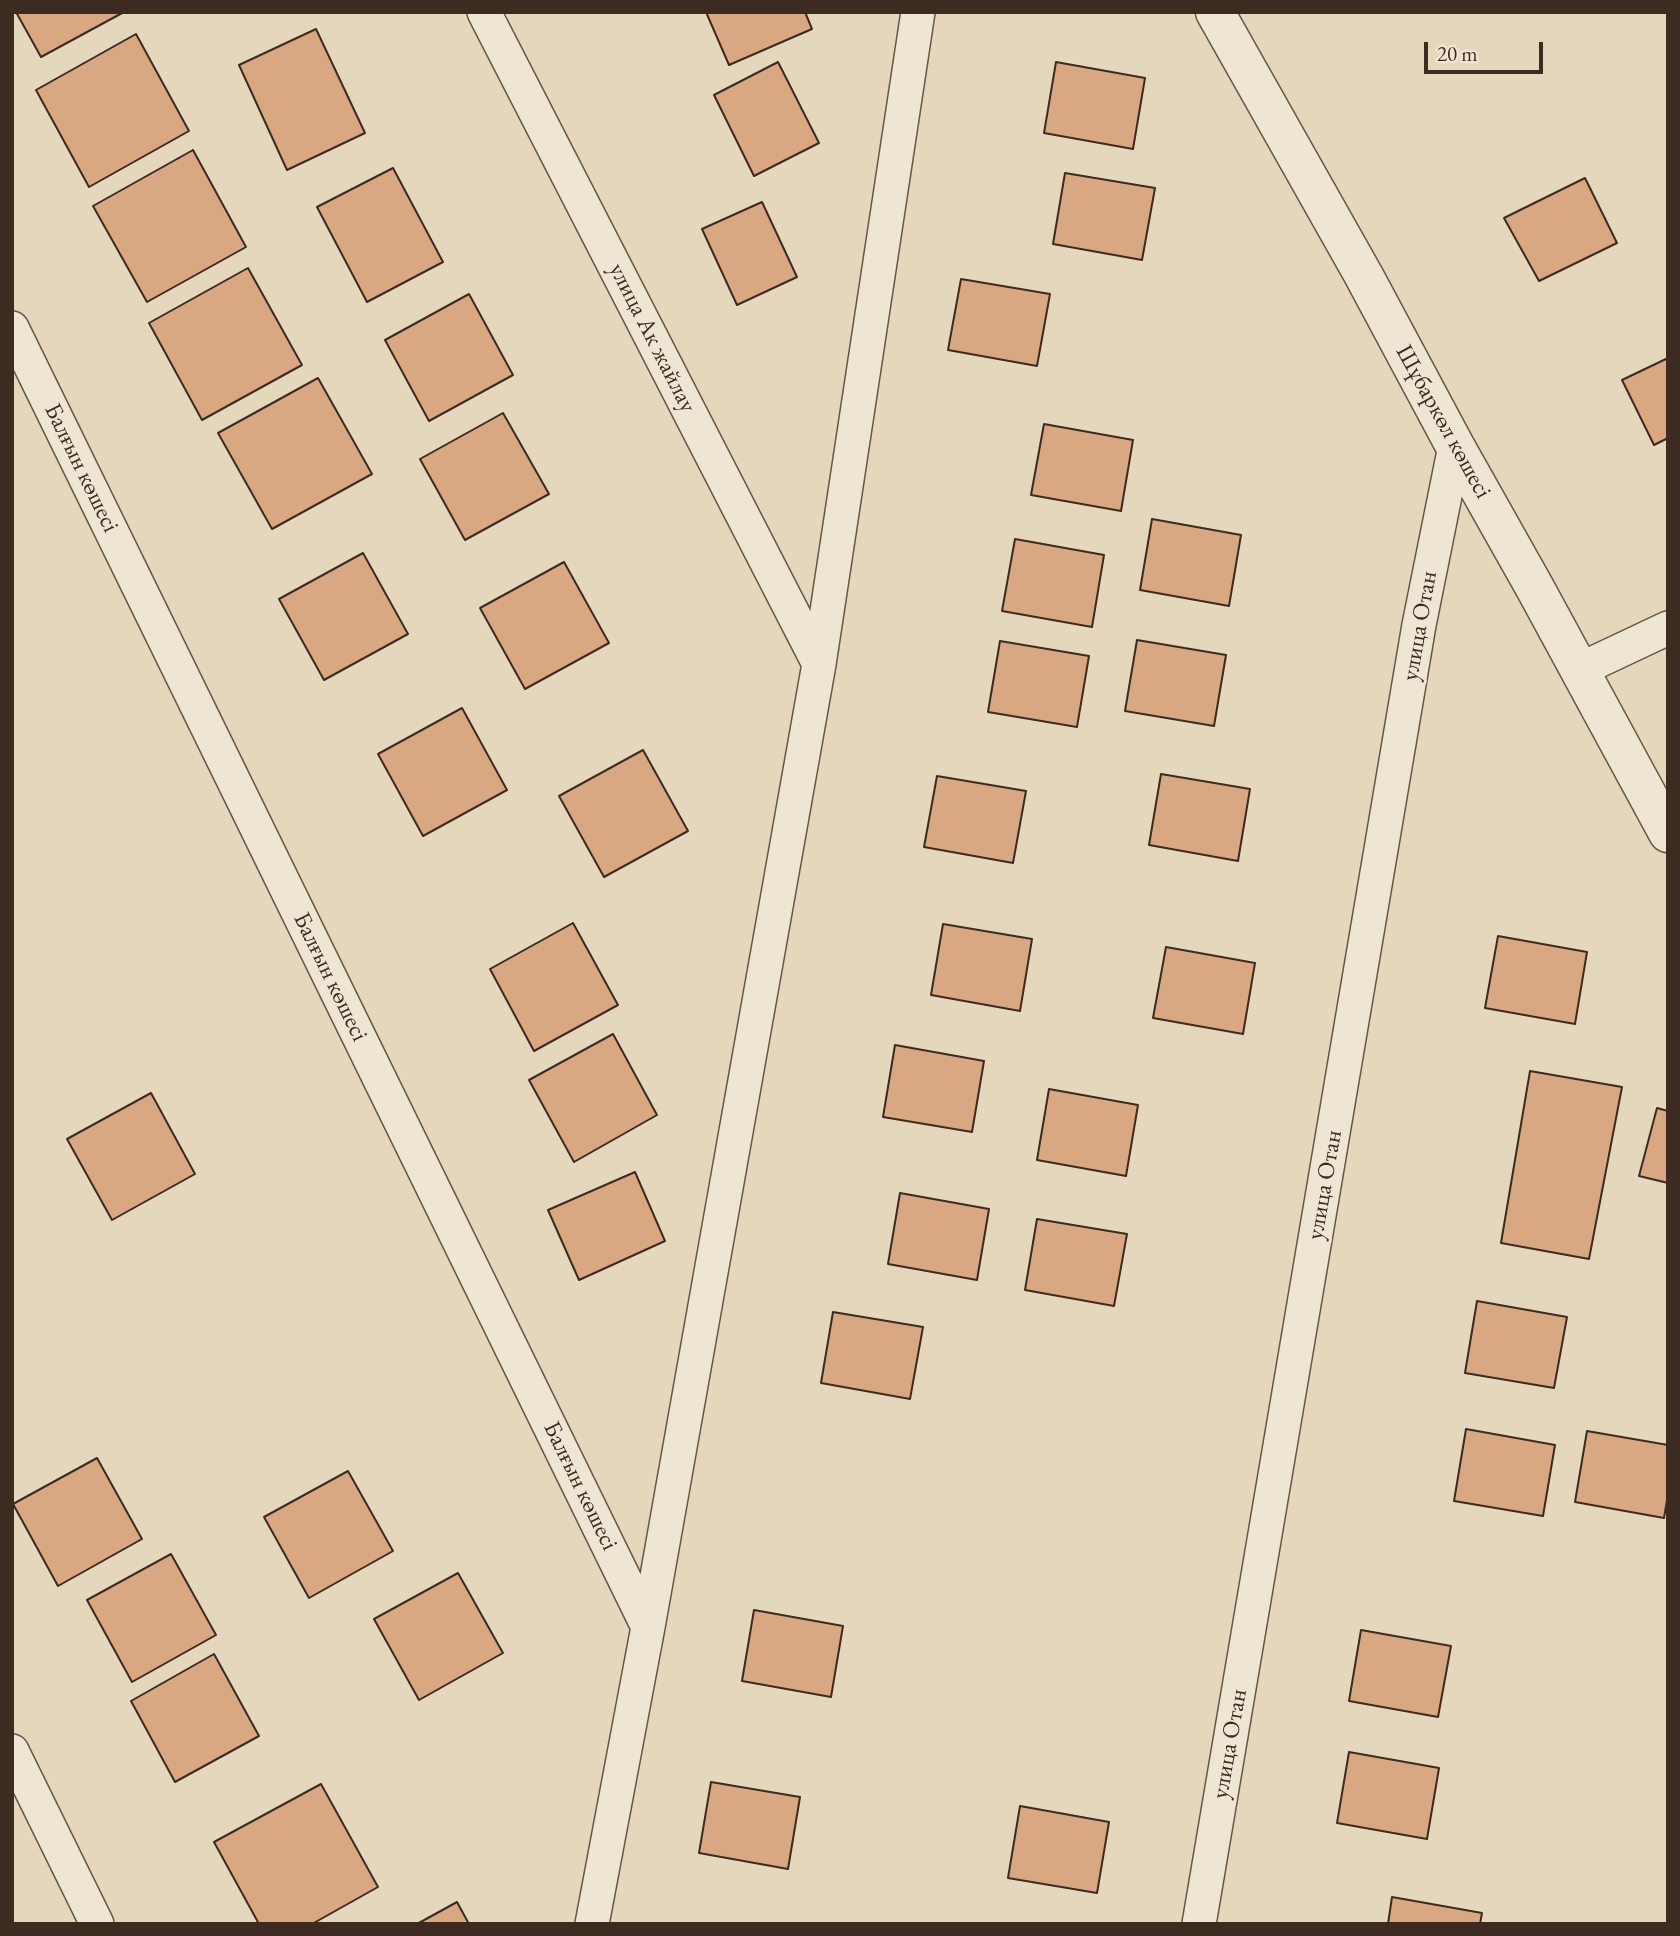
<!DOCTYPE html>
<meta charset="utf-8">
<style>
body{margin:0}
#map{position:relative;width:1680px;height:1936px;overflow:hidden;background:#e5d7bc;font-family:"EB Garamond",serif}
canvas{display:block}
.frame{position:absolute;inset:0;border:14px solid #3d2b21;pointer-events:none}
.scale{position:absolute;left:1424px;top:42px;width:119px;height:32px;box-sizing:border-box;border:4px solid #3d2b21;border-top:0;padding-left:9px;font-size:21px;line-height:24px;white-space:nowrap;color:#3d2b21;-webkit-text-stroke:5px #eee5d3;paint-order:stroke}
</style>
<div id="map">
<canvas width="1680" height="1936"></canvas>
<div class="frame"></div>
<div class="scale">20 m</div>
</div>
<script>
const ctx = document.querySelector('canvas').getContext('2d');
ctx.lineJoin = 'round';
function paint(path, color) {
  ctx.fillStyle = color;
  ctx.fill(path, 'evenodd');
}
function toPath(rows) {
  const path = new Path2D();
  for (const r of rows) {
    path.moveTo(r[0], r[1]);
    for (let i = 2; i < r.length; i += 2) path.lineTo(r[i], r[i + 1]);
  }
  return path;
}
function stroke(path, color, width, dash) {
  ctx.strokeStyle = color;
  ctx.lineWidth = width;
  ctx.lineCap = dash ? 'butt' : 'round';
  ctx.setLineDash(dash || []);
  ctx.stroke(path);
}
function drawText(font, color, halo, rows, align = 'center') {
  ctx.font = font + ' "EB Garamond",serif';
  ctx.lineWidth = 6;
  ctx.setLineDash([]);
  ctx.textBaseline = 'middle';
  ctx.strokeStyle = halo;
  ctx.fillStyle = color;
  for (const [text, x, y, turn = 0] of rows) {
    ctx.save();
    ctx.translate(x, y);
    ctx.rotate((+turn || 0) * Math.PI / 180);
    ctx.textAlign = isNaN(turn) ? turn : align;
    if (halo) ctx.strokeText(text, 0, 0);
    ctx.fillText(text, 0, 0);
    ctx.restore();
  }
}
const building = toPath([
 [16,12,124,12,41,57,16,12],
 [706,12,805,12,812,29,729,65,706,12],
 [316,29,365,133,287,170,239,65,316,29],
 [136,34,189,131,89,187,36,90,136,34],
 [778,62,819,143,754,176,714,95,778,62],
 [1056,62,1145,78,1133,149,1044,133,1056,62],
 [193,150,246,247,147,302,93,206,193,150],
 [393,168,443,262,367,302,317,207,393,168],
 [1065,173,1155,188,1142,260,1053,244,1065,173],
 [1585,178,1617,243,1539,281,1504,218,1585,178],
 [762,202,797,277,737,305,702,229,762,202],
 [248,268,302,365,202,420,149,323,248,268],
 [961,279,1050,294,1037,366,948,350,961,279],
 [469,294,513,375,429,421,385,340,469,294],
 [1668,358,1668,438,1654,445,1622,380,1668,358],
 [318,378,372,474,272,529,218,433,318,378],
 [503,413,549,494,465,540,420,459,503,413],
 [1044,424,1133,440,1121,511,1031,495,1044,424],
 [1152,519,1241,535,1229,606,1140,590,1152,519],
 [1015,539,1104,555,1092,627,1002,611,1015,539],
 [363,553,408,634,324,680,279,599,363,553],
 [564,562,609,643,525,689,480,608,564,562],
 [1137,640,1226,655,1214,726,1125,711,1137,640],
 [1000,641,1089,656,1077,727,988,712,1000,641],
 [462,708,507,790,423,836,378,754,462,708],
 [643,750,688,831,604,877,559,796,643,750],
 [1161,774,1250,789,1238,861,1149,845,1161,774],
 [937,776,1026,791,1013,863,924,847,937,776],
 [573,923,618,1005,534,1051,490,969,573,923],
 [943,924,1032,939,1020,1011,931,995,943,924],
 [1498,936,1587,952,1575,1024,1485,1008,1498,936],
 [1166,947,1255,963,1243,1034,1153,1018,1166,947],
 [613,1034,657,1115,574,1162,529,1080,613,1034],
 [895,1045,984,1061,972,1132,883,1117,895,1045],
 [1530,1071,1622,1087,1589,1259,1501,1243,1530,1071],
 [1049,1089,1138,1105,1126,1176,1037,1160,1049,1089],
 [151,1093,195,1174,112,1220,67,1139,151,1093],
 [1657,1108,1668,1111,1668,1183,1639,1176,1657,1108],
 [635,1172,665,1241,579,1280,548,1210,635,1172],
 [900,1193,989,1209,977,1280,888,1264,900,1193],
 [1037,1219,1127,1234,1114,1306,1025,1290,1037,1219],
 [1477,1301,1567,1317,1554,1388,1465,1373,1477,1301],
 [833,1312,923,1327,910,1399,821,1383,833,1312],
 [1466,1429,1555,1445,1543,1516,1454,1501,1466,1429],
 [1587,1431,1668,1445,1668,1494,1664,1518,1575,1502,1587,1431],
 [97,1458,142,1539,58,1586,13,1504,97,1458],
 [348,1471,393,1551,309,1598,264,1517,348,1471],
 [171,1554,216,1635,132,1682,87,1600,171,1554],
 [458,1573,503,1653,419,1700,374,1619,458,1573],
 [754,1610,843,1626,831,1697,742,1681,754,1610],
 [1361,1630,1451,1646,1438,1717,1349,1701,1361,1630],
 [214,1654,259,1736,175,1782,131,1701,214,1654],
 [1349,1752,1439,1768,1427,1839,1337,1823,1349,1752],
 [711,1782,800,1797,788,1869,699,1853,711,1782],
 [321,1784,378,1887,312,1924,259,1924,214,1842,321,1784],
 [1020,1806,1109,1822,1097,1893,1008,1878,1020,1806],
 [1392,1897,1482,1913,1480,1924,1388,1924,1392,1897],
 [457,1902,469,1924,417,1924,457,1902]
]);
paint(building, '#d9a882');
stroke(building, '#3d2b21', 2);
const minor = toPath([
 [484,12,819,664],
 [12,328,648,1627],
 [1579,670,1668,628],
 [12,1751,97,1924],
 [592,1924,648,1627,819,664,918,12],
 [1199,1924,1419,625,1455,446]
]);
const tertiary = toPath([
 [1215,12,1364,276,1455,446,1535,588,1668,833]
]);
stroke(minor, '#675648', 36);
stroke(tertiary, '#675648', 41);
stroke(minor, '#eee5d3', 33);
stroke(tertiary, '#eee5d3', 38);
drawText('24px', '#3d2b21', '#eee5d3', [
 ["улица Ак жайлау",652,338,63],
 ["Шұбаркөл көшесі",1443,422,61],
 ["Балғын көшесі",81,468,64],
 ["улица Отан",1420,626,-80],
 ["Балғын көшесі",330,977,64],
 ["улица Отан",1325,1185,-80],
 ["Балғын көшесі",580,1486,64],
 ["улица Отан",1230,1744,-80]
]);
</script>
